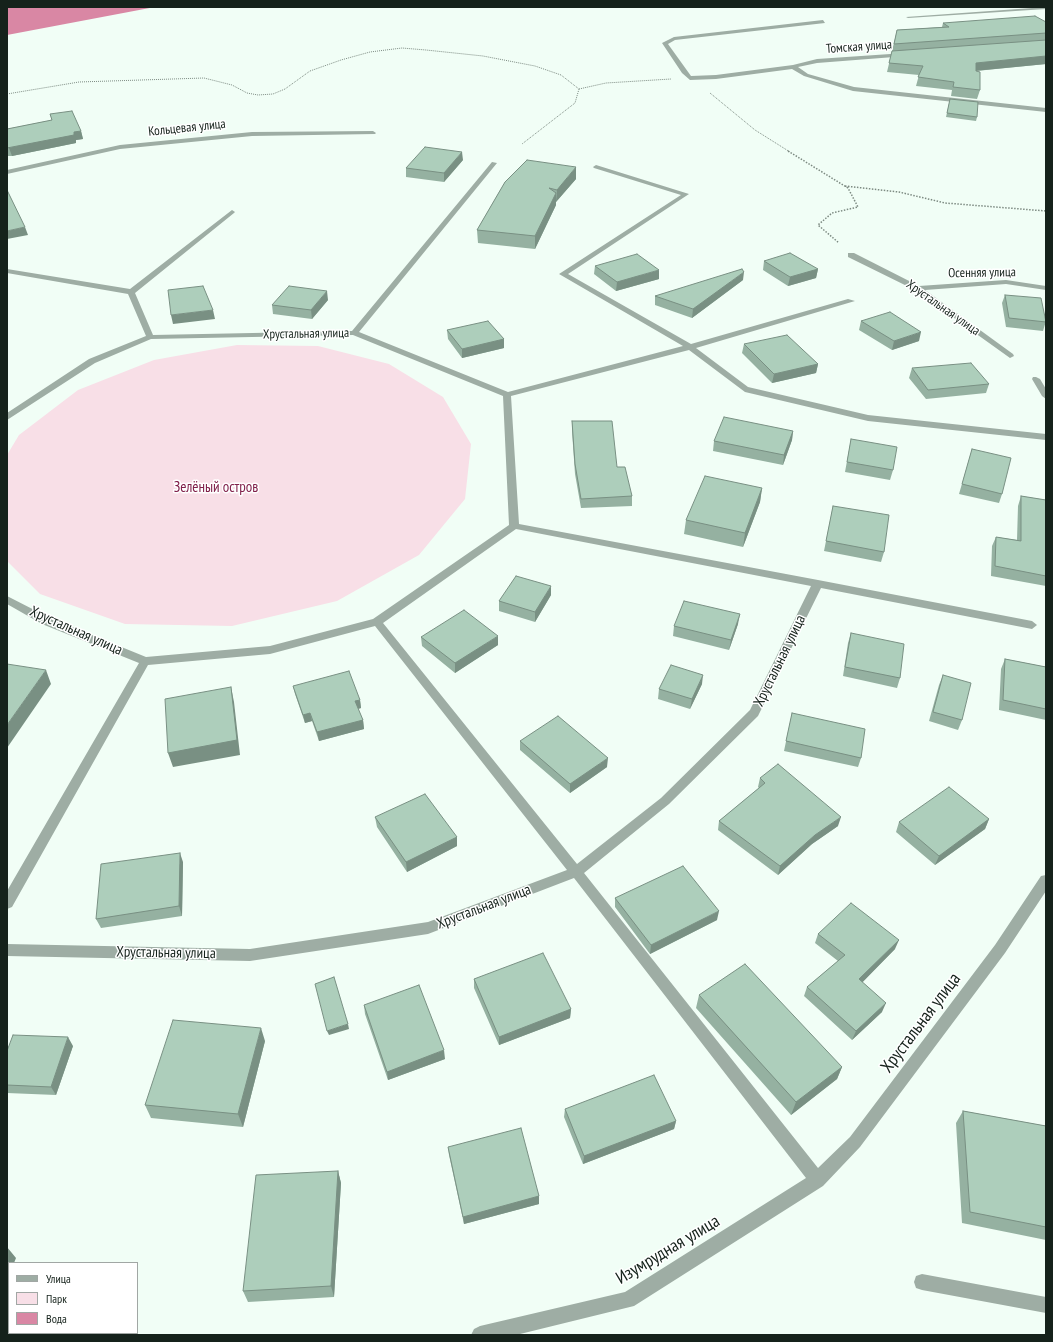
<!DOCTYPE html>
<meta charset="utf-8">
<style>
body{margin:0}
#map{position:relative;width:1053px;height:1342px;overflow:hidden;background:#f1fef6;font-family:"PT Sans Narrow",sans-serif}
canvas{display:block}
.frame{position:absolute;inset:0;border:8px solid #15221b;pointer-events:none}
.legend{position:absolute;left:8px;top:1262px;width:130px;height:72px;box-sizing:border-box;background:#fff;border:1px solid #a1a7a4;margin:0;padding:5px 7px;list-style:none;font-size:12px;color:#15221b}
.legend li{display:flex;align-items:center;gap:8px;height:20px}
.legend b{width:20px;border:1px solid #a1a7a4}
</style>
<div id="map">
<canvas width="1053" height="1342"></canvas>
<div class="frame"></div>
<ul class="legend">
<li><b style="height:5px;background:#9eada4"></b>Улица</li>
<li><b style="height:11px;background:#f8dfe7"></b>Парк</li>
<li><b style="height:11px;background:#d987a4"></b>Вода</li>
</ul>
</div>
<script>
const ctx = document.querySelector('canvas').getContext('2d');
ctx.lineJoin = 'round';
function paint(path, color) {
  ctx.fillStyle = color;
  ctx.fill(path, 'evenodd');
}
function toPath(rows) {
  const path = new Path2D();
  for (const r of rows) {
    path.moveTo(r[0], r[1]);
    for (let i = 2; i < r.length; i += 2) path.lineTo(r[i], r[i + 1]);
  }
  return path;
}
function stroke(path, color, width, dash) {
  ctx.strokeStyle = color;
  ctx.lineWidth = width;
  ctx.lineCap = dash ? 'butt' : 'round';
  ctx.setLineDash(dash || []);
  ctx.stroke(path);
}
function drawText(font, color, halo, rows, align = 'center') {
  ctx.font = font + ' "PT Sans Narrow",sans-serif';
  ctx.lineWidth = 3;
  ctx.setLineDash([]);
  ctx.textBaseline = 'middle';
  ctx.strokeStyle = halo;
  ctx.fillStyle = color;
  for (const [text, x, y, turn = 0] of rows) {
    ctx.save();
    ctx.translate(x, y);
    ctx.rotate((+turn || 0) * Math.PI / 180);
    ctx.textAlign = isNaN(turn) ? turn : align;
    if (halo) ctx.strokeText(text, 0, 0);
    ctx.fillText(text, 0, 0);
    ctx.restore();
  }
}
paint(toPath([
 [237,345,318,346,389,364,443,397,471,444,465,499,419,555,337,601,232,626,125,624,40,594,7,561,7,455,19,435,78,390,154,360]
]), '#f8dfe7');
paint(toPath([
 [7,7,155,7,7,35]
]), '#d987a4');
stroke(toPath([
 [579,89,606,83,671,79],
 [710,93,755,130,790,152],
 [7,94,79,82,204,78,232,85,247,93,258,95,273,94,285,89,310,71,341,60,370,52,402,48,426,50,483,56,535,66,561,75,579,89,575,103,522,144]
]), '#7d8a82', 1, [1, 1]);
stroke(toPath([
 [788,151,848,188,858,207,832,213,818,225,839,243],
 [845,186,899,192,945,203,1046,211]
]), '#7d8a82', 1.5, [1.5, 1.5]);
paint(toPath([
 [1046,7,1046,9,908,18,906,17,1046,7],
 [823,20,825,23,675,40,668,44,691,76,716,75,793,65,817,59,905,53,907,56,817,63,798,67,808,74,854,87,1046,108,1046,112,853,91,804,76,792,69,716,79,690,80,682,73,662,43,674,37,823,20],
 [373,131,376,133,375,134,252,136,120,149,7,174,7,170,120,145,252,132,373,131],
 [492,162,497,163,359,332,508,392,683,346,559,274,681,195,594,168,593,167,596,165,689,194,568,274,691,344,848,299,855,301,696,348,748,387,868,415,1046,434,1046,440,868,421,745,392,689,350,511,396,519,524,818,580,1032,621,1037,625,1032,629,821,588,758,716,669,804,584,873,818,1168,850,1137,995,945,1041,876,1046,875,1046,891,1005,953,860,1147,823,1186,634,1306,516,1335,471,1335,474,1329,480,1326,625,1292,806,1178,574,878,428,934,250,961,7,956,7,944,250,949,428,922,567,870,375,626,270,654,148,665,12,907,7,909,7,891,139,663,42,624,7,604,7,596,50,618,146,657,270,646,373,619,509,525,503,396,353,335,151,339,95,363,7,420,7,413,89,359,146,336,128,294,7,273,7,269,130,289,232,210,235,212,234,213,135,293,153,335,352,331,492,162],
 [516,529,811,586,750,710,661,798,577,864,383,623,516,529],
 [848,253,854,253,919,286,1006,280,1046,286,1046,290,1006,284,925,290,1013,354,1014,356,1010,358,915,290,848,257,848,253],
 [1033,377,1036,377,1040,379,1046,389,1046,399,1042,396,1032,379,1033,377],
 [922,1274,1046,1297,1046,1313,922,1290,916,1288,914,1282,916,1276,922,1274]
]), '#9eada4');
paint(toPath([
 [1046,22,1046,64,976,71,980,90,977,99,951,96,952,90,916,86,919,75,887,72,897,30,942,27,943,23],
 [950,99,977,117,976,121,946,117],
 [50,114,81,131,83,139,76,140,76,143,12,156,7,156,7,129,52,120],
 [463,160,444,182,406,177,406,168],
 [576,179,556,202,556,205,535,249,478,243,477,230,505,182],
 [764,261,818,269,816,278,788,286,763,270],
 [595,266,659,279,616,291,594,274],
 [743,280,692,318,655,305,655,296],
 [1005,295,1046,321,1043,331,1006,327,1002,303],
 [328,300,312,319,273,314,272,305],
 [861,321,919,341,892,350,859,330],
 [447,330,504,339,504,348,462,358,448,339],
 [744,344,818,364,816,373,772,383,742,353],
 [912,368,989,384,986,393,926,399,909,378],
 [572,421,617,467,632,496,632,506,581,508,575,474,572,431],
 [793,431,792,440,783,465,713,451,714,441],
 [851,439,893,470,890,480,845,472],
 [972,449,1002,494,999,503,959,494],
 [762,488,760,502,743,547,684,534,686,520],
 [1021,496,1046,500,1046,586,991,576,992,546,996,537,1017,540,1018,506],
 [833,506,884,552,881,562,824,551],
 [551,595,535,622,499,611,499,601],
 [738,624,729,650,673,636,674,626],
 [851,633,900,678,897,688,843,676,848,643],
 [421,637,498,645,455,673,422,646],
 [1005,659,1046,667,1046,720,999,710,1001,669],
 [943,675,962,720,958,730,929,721,939,685],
 [702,684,690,709,658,699,659,689],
 [293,686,360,700,361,708,358,709,363,720,364,729,319,741,312,721,305,723,295,694],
 [792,713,861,758,858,767,784,751],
 [520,741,607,767,570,793,520,750],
 [760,778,838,826,812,844,778,875,718,830,719,821,759,788,758,787],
 [375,817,457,837,457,846,407,872,377,827],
 [989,819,985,829,935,865,896,832,899,822],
 [183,862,182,916,101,928,96,919],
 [615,898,717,920,650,954,615,907],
 [818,934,895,949,862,982,882,1012,852,1040,804,996,807,987,838,961,815,943],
 [474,979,571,1009,570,1018,499,1045,474,988],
 [699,995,842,1067,837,1079,791,1115,696,1008],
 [364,1005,445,1059,388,1080,365,1014],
 [265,1041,243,1127,151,1118,145,1105],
 [73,1046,56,1095,7,1093,7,1051],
 [565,1109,676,1121,674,1129,583,1164,564,1117],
 [963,1111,1046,1126,1046,1240,962,1223,956,1123],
 [448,1147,539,1196,539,1204,464,1224,449,1155],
 [338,1171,341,1183,334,1297,248,1302,243,1291]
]), '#95b1a1');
paint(toPath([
 [1046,56,1046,64,974,71,976,63],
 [81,131,83,139,76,140,76,143,12,156,9,148,74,132],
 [462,152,463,160,444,182,444,173],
 [576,167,576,179,556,202,557,190],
 [556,193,556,205,535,249,535,236],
 [25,227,28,235,7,239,7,231],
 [818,269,816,278,788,286,790,277],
 [659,270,659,279,616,291,617,282],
 [744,272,743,280,692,318,693,309],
 [327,291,328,300,312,319,311,310],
 [213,310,215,319,173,324,171,315],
 [921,332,919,341,892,350,894,341],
 [504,339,504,348,462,358,462,349],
 [818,364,816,373,772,383,774,374],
 [793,431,792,440,783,465,784,455],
 [762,488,760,502,743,547,745,533],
 [551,586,551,595,535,622,535,612],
 [740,614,738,624,729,650,731,640],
 [498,636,498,645,455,673,455,663],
 [46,670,51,684,7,748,7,725],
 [703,675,702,684,690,709,692,699],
 [231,687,234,702,240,755,173,767,168,753],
 [360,700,361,708,357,709,355,701],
 [310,713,312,721,305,723,303,715],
 [363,720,364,729,319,741,317,732],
 [608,758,607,767,570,793,570,784],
 [841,817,838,826,812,844,778,875,780,866,815,835],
 [989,819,985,829,935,865,939,856],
 [457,837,457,846,407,872,406,862],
 [180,853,183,862,182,916,179,906],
 [719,911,717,920,650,954,651,945],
 [899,940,895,949,856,989,859,979],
 [886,1003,882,1012,852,1040,856,1031],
 [571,1009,570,1018,499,1045,499,1037],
 [348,1024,349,1029,329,1035,327,1031],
 [261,1028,265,1041,243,1127,238,1114],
 [68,1037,73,1046,56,1095,51,1087],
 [444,1050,445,1059,388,1080,387,1072],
 [842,1067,837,1079,791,1115,796,1102],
 [676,1121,674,1129,583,1164,584,1156],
 [338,1171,341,1183,334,1297,331,1286],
 [539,1196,539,1204,464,1224,463,1217],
 [7,1247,16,1258,14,1263,9,1263,9,1278,7,1284]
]), '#799083');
const building = toPath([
 [1035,16,1046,22,1046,33,894,44,897,30,949,27,943,23,1035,16],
 [1046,40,1046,56,976,63,976,71,980,72,980,90,953,87,954,82,918,77,923,66,889,63,892,51,1046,40],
 [950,99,978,102,977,117,947,113,950,99],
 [72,111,81,131,74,132,74,135,7,148,7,129,52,120,50,114,72,111],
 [425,147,462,152,444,173,406,168,425,147],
 [527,160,576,167,557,190,549,188,556,193,535,236,477,230,505,182,527,160],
 [7,190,25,227,7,231,7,190],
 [790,253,818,269,790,277,764,261,790,253],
 [637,254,659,270,617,282,595,266,637,254],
 [742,269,744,272,693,309,655,296,742,269],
 [203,286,213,310,171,315,168,290,203,286],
 [289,286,327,291,311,310,272,305,289,286],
 [1005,295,1041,298,1046,322,1009,318,1005,295],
 [890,312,921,332,894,341,861,321,890,312],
 [488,321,504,339,462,349,447,330,488,321],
 [787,335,818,364,774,374,744,344,787,335],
 [971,363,989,384,928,390,912,368,971,363],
 [724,417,793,431,784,455,714,441,724,417],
 [572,421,612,421,617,467,625,467,632,496,581,499,575,464,572,421],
 [851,439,897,447,893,470,847,462,851,439],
 [972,449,1011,458,1002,494,962,484,972,449],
 [705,476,762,488,745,533,686,520,705,476],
 [1021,496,1046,500,1046,576,995,566,996,537,1021,541,1021,496],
 [833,506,889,515,884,552,826,541,833,506],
 [516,576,551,586,535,612,499,601,516,576],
 [684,601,740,614,731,640,674,626,684,601],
 [464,610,498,636,455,663,421,637,464,610],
 [851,633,904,644,900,678,845,667,851,633],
 [1005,659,1046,667,1046,709,1003,700,1005,659],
 [7,664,46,670,7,725,7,664],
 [671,665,703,675,692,699,659,689,671,665],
 [349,671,360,700,355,701,363,720,317,732,310,713,303,715,293,686,349,671],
 [943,675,971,683,962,720,933,712,943,675],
 [231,687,237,740,168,753,165,699,231,687],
 [792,713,865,729,861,758,786,741,792,713],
 [558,716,608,758,570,784,520,741,558,716],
 [778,764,841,817,815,835,780,866,719,821,765,783,760,778,778,764],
 [949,787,989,819,939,856,899,822,949,787],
 [425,794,457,837,406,862,375,817,425,794],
 [180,853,179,906,96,919,101,864,180,853],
 [683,866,719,911,651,945,615,898,683,866],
 [851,903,899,940,859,979,886,1003,856,1031,807,987,845,955,818,934,851,903],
 [543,953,571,1009,499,1037,474,979,543,953],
 [745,964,842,1067,796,1102,699,995,745,964],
 [334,977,348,1024,327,1031,315,984,334,977],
 [419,985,444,1050,387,1072,364,1005,419,985],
 [173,1020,261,1028,238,1114,145,1105,173,1020],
 [13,1035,68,1037,51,1087,7,1085,7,1051,13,1035],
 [654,1075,676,1121,584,1156,565,1109,654,1075],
 [963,1111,1046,1126,1046,1227,970,1212,963,1111],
 [521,1128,539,1196,463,1217,448,1147,521,1128],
 [338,1171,331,1286,243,1291,256,1175,338,1171]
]);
paint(building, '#adcebb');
stroke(building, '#799083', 1);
drawText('13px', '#15221b', '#fff', [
 ["Томская улица",859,47,-4],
 ["Кольцевая улица",187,128,-6],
 ["Осенняя улица",982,273,-1],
 ["Хрустальная улица",943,308,35],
 ["Хрустальная улица",306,334,-1]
]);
drawText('15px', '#80204b', '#fff', [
 ["Зелёный остров",216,488]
]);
drawText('15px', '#15221b', '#fff', [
 ["Хрустальная улица",76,631,24],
 ["Хрустальная улица",780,661,-64],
 ["Хрустальная улица",484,907,-21],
 ["Хрустальная улица",166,953,1]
]);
drawText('18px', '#15221b', '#fff', [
 ["Хрустальная улица",921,1023,-53],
 ["Изумрудная улица",668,1250,-31]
]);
</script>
